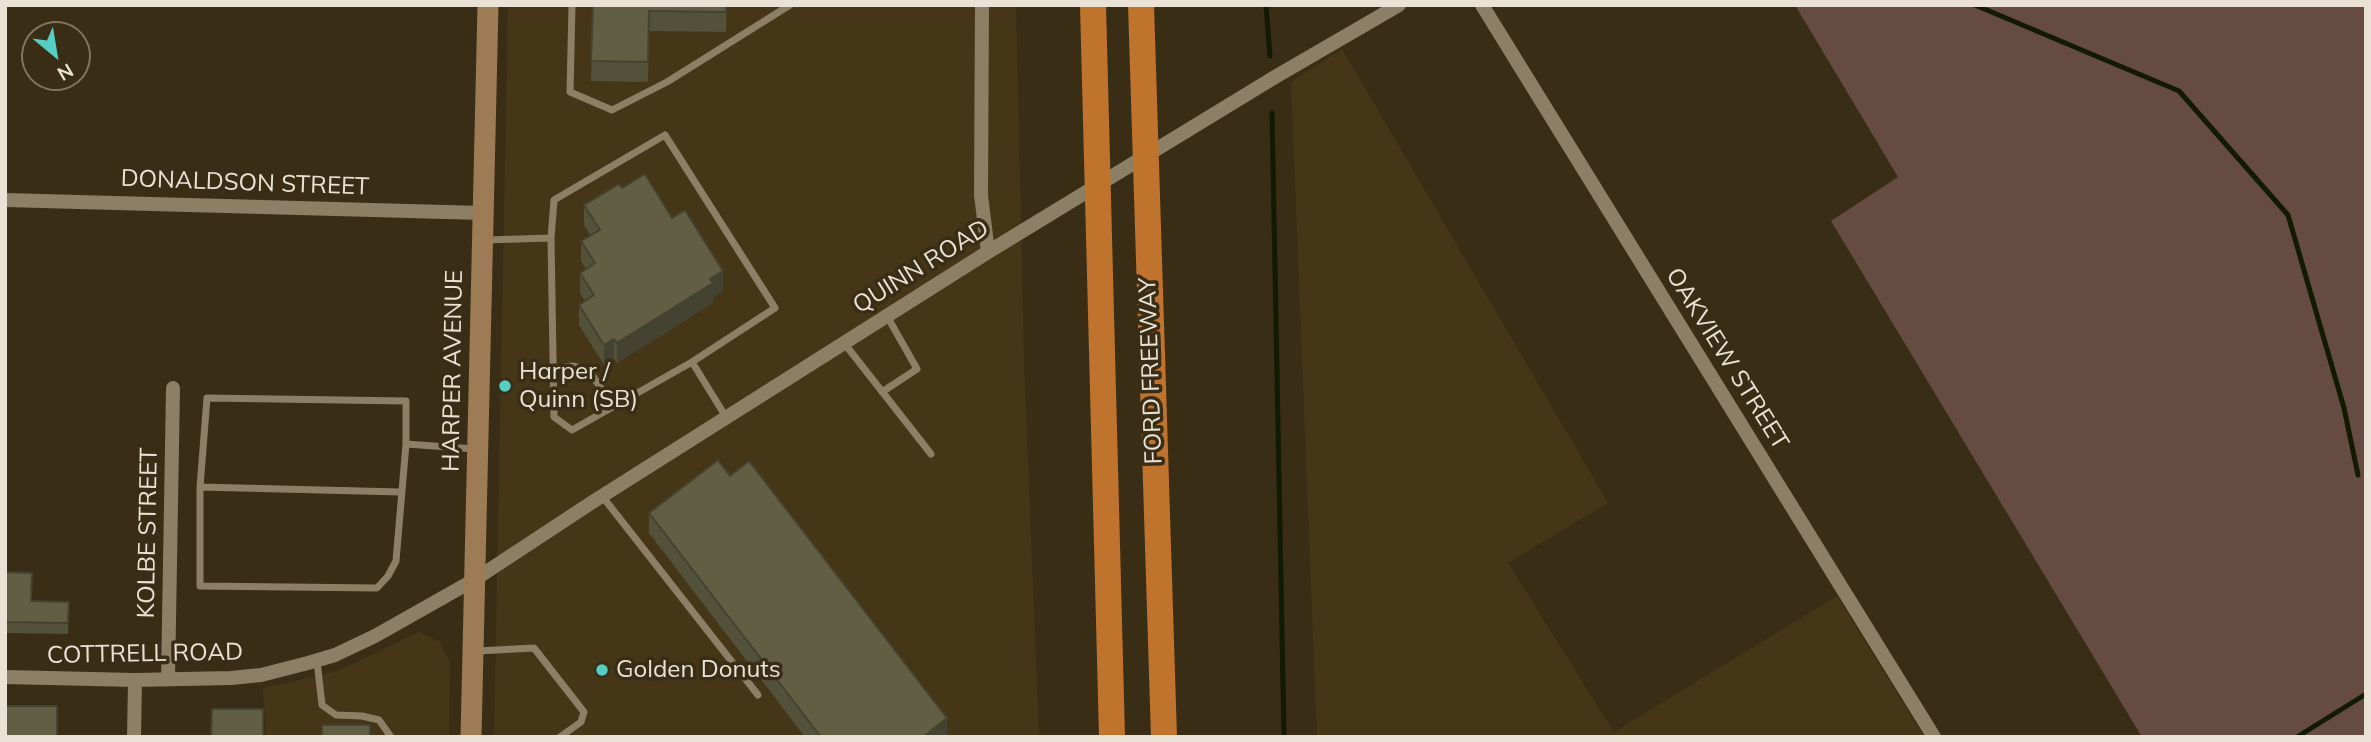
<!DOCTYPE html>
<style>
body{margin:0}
#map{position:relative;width:2371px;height:742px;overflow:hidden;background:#392d16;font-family:Mulish,sans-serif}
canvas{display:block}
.frame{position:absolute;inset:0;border:7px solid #eae2d5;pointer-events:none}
.north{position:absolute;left:21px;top:21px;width:70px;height:70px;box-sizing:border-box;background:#392d16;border:2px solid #807562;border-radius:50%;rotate:150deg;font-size:19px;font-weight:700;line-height:28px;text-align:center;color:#eae2d5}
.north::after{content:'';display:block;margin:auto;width:24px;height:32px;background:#56cec4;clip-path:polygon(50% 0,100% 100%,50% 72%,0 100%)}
</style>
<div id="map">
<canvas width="2371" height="742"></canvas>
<div class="frame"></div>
<div class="north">N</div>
</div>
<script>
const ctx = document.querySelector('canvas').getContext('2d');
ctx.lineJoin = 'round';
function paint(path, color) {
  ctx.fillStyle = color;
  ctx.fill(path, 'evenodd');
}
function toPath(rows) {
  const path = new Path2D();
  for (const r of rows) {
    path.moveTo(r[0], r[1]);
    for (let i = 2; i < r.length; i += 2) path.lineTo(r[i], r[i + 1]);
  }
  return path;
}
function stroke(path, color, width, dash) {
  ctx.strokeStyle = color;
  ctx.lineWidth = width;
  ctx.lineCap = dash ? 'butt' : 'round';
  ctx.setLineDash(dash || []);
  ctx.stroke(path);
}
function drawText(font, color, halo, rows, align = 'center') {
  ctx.font = font + ' Mulish,sans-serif';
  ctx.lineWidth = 7;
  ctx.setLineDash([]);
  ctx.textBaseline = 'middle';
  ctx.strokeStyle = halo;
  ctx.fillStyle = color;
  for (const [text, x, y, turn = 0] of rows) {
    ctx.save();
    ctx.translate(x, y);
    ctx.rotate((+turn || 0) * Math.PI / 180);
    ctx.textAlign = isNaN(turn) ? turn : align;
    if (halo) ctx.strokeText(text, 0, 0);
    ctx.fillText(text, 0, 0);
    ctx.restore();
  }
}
paint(toPath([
 [508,5,1016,5,1024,360,1039,737,494,737],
 [1342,49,1608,503,1508,563,1614,732,1837,596,1924,737,1317,737,1291,82],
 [419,632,439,641,450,663,449,737,266,737,263,688,338,671]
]), '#463618');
paint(toPath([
 [1795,5,2366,5,2366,737,2142,737,1831,221,1898,177]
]), '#664b42');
stroke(toPath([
 [1266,5,1270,56],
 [1975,5,2179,91,2288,215,2344,408,2358,475],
 [1272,113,1284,737],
 [2297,737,2366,694]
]), '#131a02', 5);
stroke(toPath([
 [572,5,570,92,612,110,667,82,790,5],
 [486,240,551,238,554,200,665,135,775,308,692,362,572,430,554,417,551,238],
 [844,343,931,454],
 [692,362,726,417],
 [553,369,572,366,588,369,613,406],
 [882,392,917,369,887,316],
 [406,444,396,561,388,576,377,588,200,586,200,487,207,398,406,401,406,444,475,449],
 [200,487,401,492],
 [602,496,758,695],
 [477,651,534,648,584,712,581,722,560,737],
 [317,661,322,705,336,715,362,716,379,720,391,737]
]), '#8d7e66', 7);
stroke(toPath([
 [982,5,981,195,988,252],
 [1482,5,1934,737],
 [5,200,482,213],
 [5,677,135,680,231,678,261,675,308,663,335,655,375,636,474,580,591,503,988,252,1275,77,1399,5],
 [168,679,173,388],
 [134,737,135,680]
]), '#8d7e66', 14);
stroke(toPath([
 [471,737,488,5]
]), '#9c7b55', 21);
stroke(toPath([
 [1093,5,1112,737],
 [1141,5,1164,737]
]), '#bf732c', 26);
paint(toPath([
 [593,5,727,5,726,32,649,31,648,82,591,81],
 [622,188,672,218,723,291,713,297,713,303,617,363,614,359,604,365,579,325,579,305,585,301,580,293,580,273,586,269,581,261,581,241,591,236,584,225,584,205],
 [730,476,947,737,805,737,649,533,649,513],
 [5,572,32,601,69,602,68,634,5,633]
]), '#53513a');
paint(toPath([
 [723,271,723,291,713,297,713,303,617,363,617,343],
 [614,339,614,359,604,365,604,345],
 [947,718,947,737,923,737]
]), '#444230');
const building = toPath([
 [593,5,726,5,726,12,649,11,648,62,591,61,593,5],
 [645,174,672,218,685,210,723,271,710,279,713,283,617,343,614,339,604,345,579,305,594,295,580,273,595,263,581,241,600,230,584,205,619,184,622,188,645,174],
 [718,460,730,476,749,461,947,718,923,737,821,737,649,513,718,460],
 [5,572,32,573,31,601,69,602,68,623,5,622,5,572],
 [6,706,57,706,57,737,6,737,6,706],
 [212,709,263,709,263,737,211,737,212,709],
 [322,725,370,725,370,737,322,737,322,725]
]);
paint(building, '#615e44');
stroke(building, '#444230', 2);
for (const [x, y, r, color] of [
 [505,386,7,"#56cec4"],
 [602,670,7,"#56cec4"]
]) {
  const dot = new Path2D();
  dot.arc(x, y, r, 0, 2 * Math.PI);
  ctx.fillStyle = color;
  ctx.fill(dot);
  stroke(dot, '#392d16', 2.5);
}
drawText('24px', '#eae2d5', '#392d16', [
 ["DONALDSON STREET",245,183,2],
 ["QUINN ROAD",921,267,-32],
 ["OAKVIEW STREET",1727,359,58],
 ["HARPER AVENUE",453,371,-89],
 ["FORD FREEWAY",1151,371,-92],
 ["KOLBE STREET",148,533,-89],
 ["COTTRELL ROAD",145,654,-1]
]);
drawText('24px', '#eae2d5', '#392d16', [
 ["Harper /",519,372],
 ["Quinn (SB)",519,400],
 ["Golden Donuts",616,670]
], 'left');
</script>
